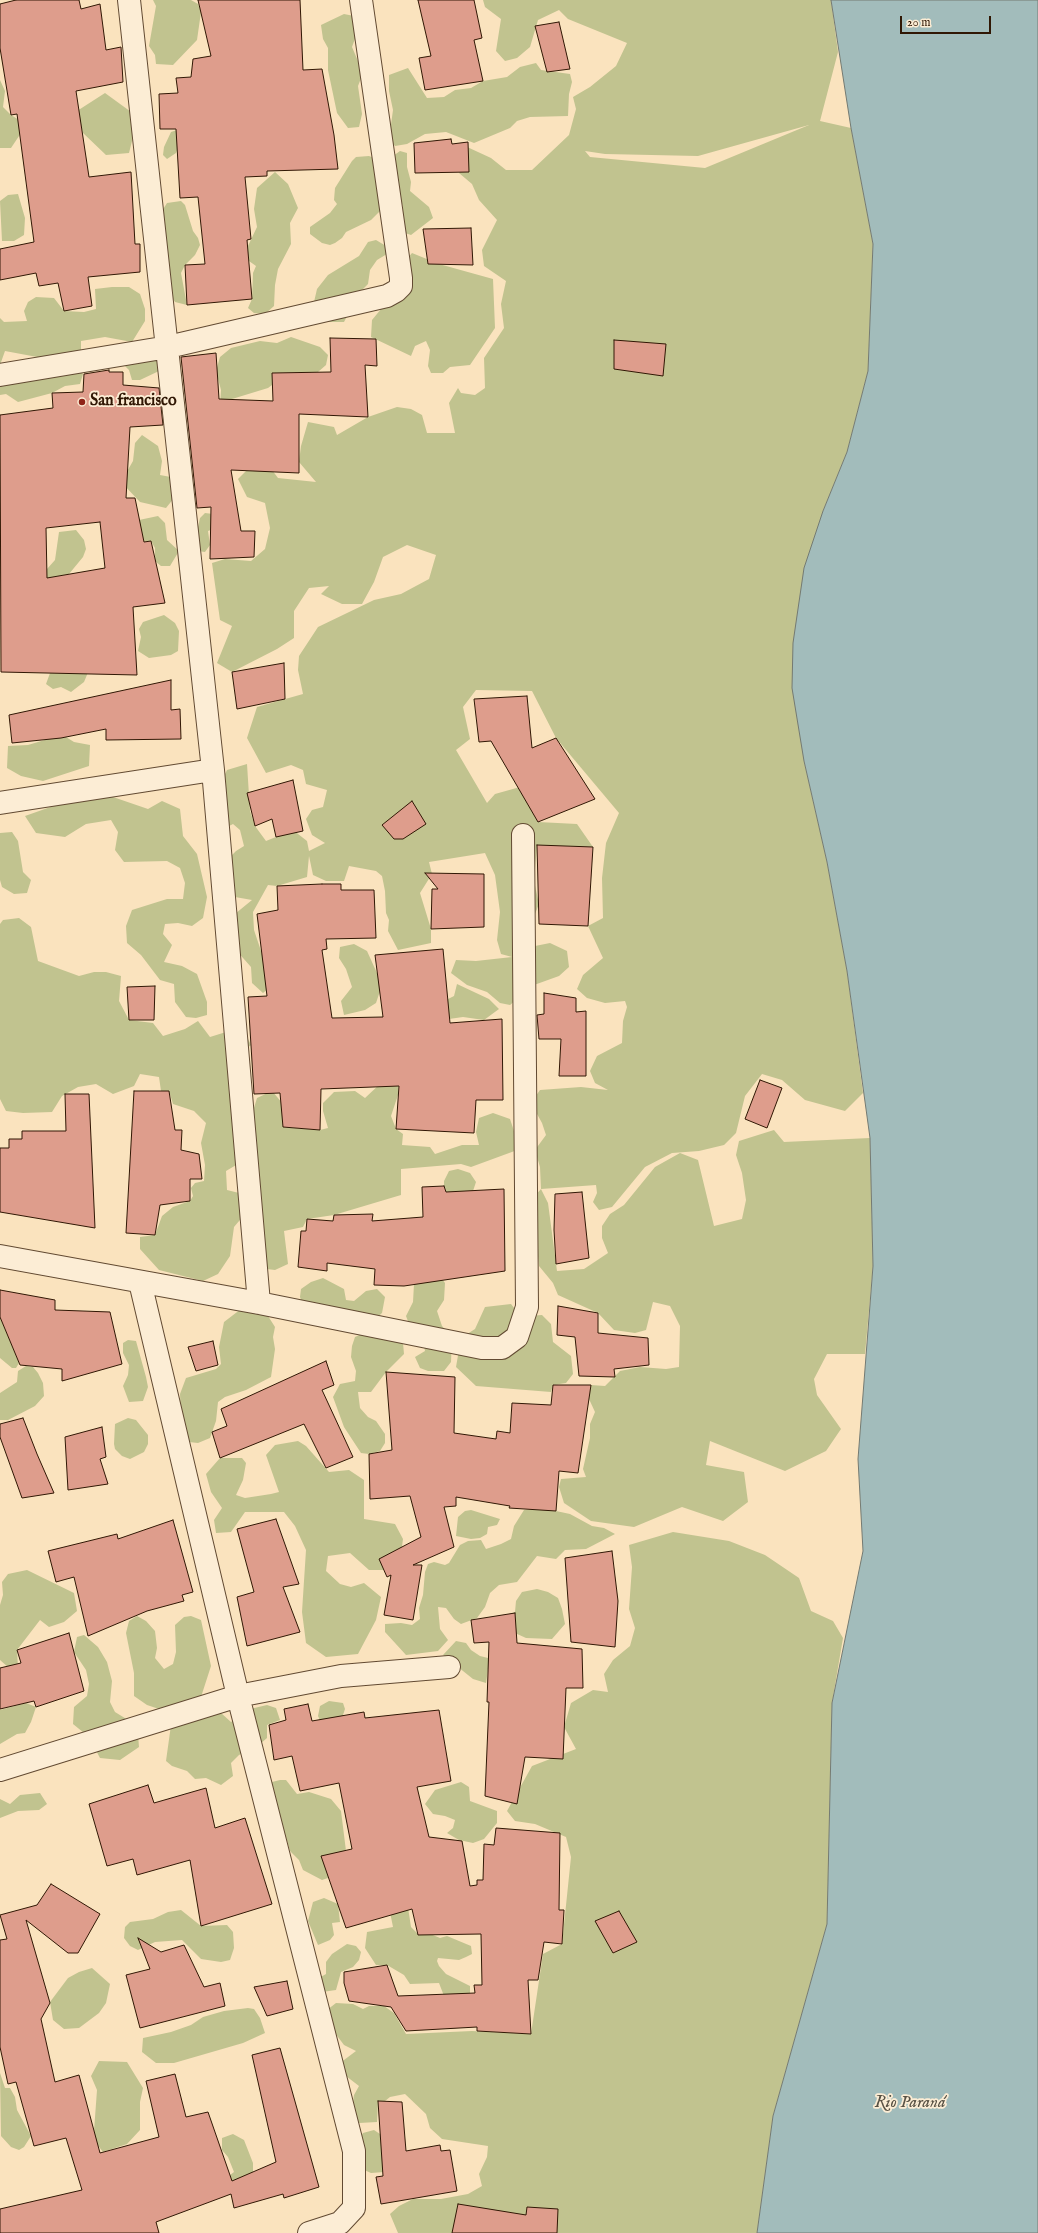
<!DOCTYPE html>
<meta charset="utf-8">
<style>
body{margin:0}
#map{position:relative;width:1038px;height:2233px;overflow:hidden;background:#fae3be;font-family:"IM FELL English",serif}
canvas{display:block}
.scale{position:absolute;left:900px;top:16px;width:91px;height:18px;box-sizing:border-box;border:2px solid #301704;border-top:0;padding-left:5px;font-size:12px;line-height:14px;white-space:nowrap;color:#301704;-webkit-text-stroke:3px #fcedd5;paint-order:stroke}
</style>
<div id="map">
<canvas width="1038" height="2233"></canvas>
<div class="scale">20 m</div>
</div>
<script>
const ctx = document.querySelector('canvas').getContext('2d');
ctx.lineJoin = 'round';
function paint(path, color) {
  ctx.fillStyle = color;
  ctx.fill(path, 'evenodd');
}
function toPath(rows) {
  const path = new Path2D();
  for (const r of rows) {
    path.moveTo(r[0], r[1]);
    for (let i = 2; i < r.length; i += 2) path.lineTo(r[i], r[i + 1]);
  }
  return path;
}
function stroke(path, color, width, dash) {
  ctx.strokeStyle = color;
  ctx.lineWidth = width;
  ctx.lineCap = dash ? 'butt' : 'round';
  ctx.setLineDash(dash || []);
  ctx.stroke(path);
}
function drawText(font, color, halo, rows, align = 'center') {
  ctx.font = font + ' "IM FELL English",serif';
  ctx.lineWidth = 3.5;
  ctx.setLineDash([]);
  ctx.textBaseline = 'middle';
  ctx.strokeStyle = halo;
  ctx.fillStyle = color;
  for (const [text, x, y, turn = 0] of rows) {
    ctx.save();
    ctx.translate(x, y);
    ctx.rotate((+turn || 0) * Math.PI / 180);
    ctx.textAlign = isNaN(turn) ? turn : align;
    if (halo) ctx.strokeText(text, 0, 0);
    ctx.fillText(text, 0, 0);
    ctx.restore();
  }
}
paint(toPath([
 [153,0,191,0,198,4,201,12,197,40,173,65,156,64,155,55,149,46,156,6],
 [483,0,831,0,838,52,820,121,851,128,873,244,868,371,847,452,823,511,804,761,827,862,847,971,863,1093,845,1111,805,1100,782,1080,762,1074,745,1096,736,1133,724,1145,699,1151,672,1153,645,1167,612,1207,599,1210,593,1202,597,1193,596,1185,541,1189,548,1203,557,1271,584,1269,608,1253,602,1238,602,1226,610,1214,624,1205,655,1167,680,1153,698,1160,714,1226,742,1219,746,1200,742,1173,736,1155,739,1141,774,1130,784,1142,870,1138,873,1266,865,1354,827,1354,814,1379,817,1395,841,1429,826,1451,785,1471,710,1441,706,1465,744,1472,748,1502,723,1521,682,1507,634,1527,591,1521,564,1503,559,1487,561,1479,586,1477,583,1469,590,1438,590,1424,595,1412,589,1399,591,1385,605,1386,620,1371,640,1367,666,1369,679,1367,680,1326,670,1306,653,1302,646,1330,635,1333,614,1330,598,1313,558,1295,553,1283,539,1266,532,1199,541,1189,540,1167,535,1150,546,1135,542,1123,531,1103,540,1090,581,1087,608,1090,595,1083,590,1071,597,1056,622,1043,623,1021,627,1007,625,1001,605,1003,587,998,577,989,583,975,603,958,588,926,603,918,602,878,606,843,619,813,556,738,532,691,476,690,463,707,470,739,456,750,487,803,495,794,520,787,538,822,577,824,593,847,537,846,534,881,539,904,533,919,535,946,550,943,567,951,569,967,559,976,534,985,510,1005,500,1003,487,992,467,985,451,973,456,960,476,961,512,957,501,954,497,940,500,912,495,875,485,853,429,862,432,874,420,893,431,929,431,943,398,950,388,931,389,920,386,913,385,891,382,876,376,871,349,866,344,881,326,881,313,875,309,856,307,877,277,886,268,885,253,912,254,930,262,954,316,958,326,973,324,985,273,985,263,993,252,983,251,967,228,941,230,918,252,900,235,897,222,865,236,851,244,846,240,830,233,824,227,827,220,784,227,770,247,764,250,811,255,826,266,841,293,830,307,841,309,851,325,843,312,835,306,819,312,810,323,807,327,790,306,784,303,770,291,765,266,773,247,738,257,707,303,694,298,670,299,656,318,627,374,600,401,594,429,579,436,555,407,545,383,557,374,582,362,604,342,604,321,594,329,586,309,588,294,611,294,638,277,649,232,672,217,663,232,626,220,620,212,563,225,559,251,561,265,549,270,528,265,503,247,497,238,479,246,471,272,470,278,478,316,482,299,462,301,446,308,422,334,427,337,435,368,417,397,407,411,409,422,415,427,433,455,433,449,403,458,388,461,393,475,395,485,388,484,358,504,328,501,304,506,281,484,266,482,250,497,220,479,200,472,184,459,173,465,146,491,158,506,170,532,170,569,135,576,109,573,97,590,87,616,66,627,43,568,19,559,10,538,20,530,47,517,58,505,61,496,51,501,19,485,7],
 [809,125,705,168,590,157,585,151,605,154,698,156],
 [344,14,354,16,356,36,352,47,363,73,358,86,362,114,359,127,348,128,337,113,328,70,328,48,323,39,321,25],
 [536,63,541,70,570,74,572,82,569,94,568,116,530,117,517,121,510,128,474,143,446,132,425,134,407,144,395,146,389,139,393,110,389,91,389,75,408,68,427,98,444,97,455,90,471,88,483,81,507,77,520,67],
 [0,80,5,91,3,107,11,115,24,123,19,136,11,148,0,148],
 [105,93,138,117,129,153,106,155,83,133,77,111],
 [186,127,176,153,167,159,163,155,164,147,171,132],
 [400,151,407,153,407,167,411,182,410,191,429,207,433,218,411,235,405,233,401,219,403,207,399,193,398,176,393,156],
 [369,156,379,160,381,210,371,220,346,232,342,238,335,243,330,245,322,243,310,234,310,227,330,213,337,204,334,200,335,188,352,161,356,157],
 [275,172,288,184,298,208,290,223,291,244,278,269,275,285,274,306,265,314,254,313,248,308,252,299,253,273,256,266,249,261,247,248,257,227,254,209,257,188],
 [18,194,25,218,24,235,14,241,2,241,0,201,8,195],
 [181,201,185,205,193,231,198,238,200,245,195,255,185,265,181,273,187,305,175,302,169,293,162,211,167,203],
 [376,240,386,246,387,254,377,260,370,270,368,284,359,293,344,322,328,322,314,302,317,289,328,275,359,256,368,242],
 [412,253,439,264,493,279,495,328,470,365,450,367,443,373,431,373,428,366,430,350,426,341,415,346,411,356,371,337,372,320,396,291,390,279],
 [112,287,129,287,140,294,145,309,145,321,132,342,105,337,81,341,81,354,48,359,5,351,0,365,0,318,4,322,27,321,24,311,28,302,36,297,54,298,64,311,84,312,96,309,95,289],
 [291,337,320,347,328,355,326,365,318,372,272,373,272,385,268,388,232,399,231,410,220,407,221,390,216,371,220,357,231,348,260,341,277,343],
 [160,356,159,371,140,380,132,380,129,370,123,364],
 [76,367,83,374,80,384,65,386,52,393,18,402,6,394,0,395,0,387,6,379],
 [142,435,158,446,162,461,160,475,176,478,174,498,166,508,140,502,123,484,125,475,133,461,135,443],
 [205,513,213,514,216,528,208,531,210,545,205,552,198,551,190,535,198,527,200,518],
 [158,516,165,523,167,540,179,551,170,566,161,566,155,561,155,548,151,541,139,542,139,520],
 [76,530,84,540,86,549,83,557,69,574,54,577,89,670,84,682,71,692,61,687,53,689,46,684,53,665,29,623,47,569,55,560,59,532],
 [164,615,175,623,179,631,178,651,171,655,149,658,138,651,141,637,139,629,143,622],
 [66,737,74,742,90,745,89,766,43,781,21,776,7,768,8,746,28,745,48,739],
 [113,797,148,809,162,801,180,809,183,836,197,854,207,897,203,918,192,926,178,923,165,924,163,934,172,945,164,962,182,966,197,974,207,1002,207,1015,196,1018,186,1017,175,1002,174,984,160,980,141,955,127,943,126,926,132,910,167,899,183,899,185,883,180,868,167,861,124,862,115,850,118,832,111,820,86,824,65,837,36,833,25,816,76,798],
 [12,832,18,841,23,872,31,880,27,893,14,894,2,887,0,880,0,833],
 [19,918,31,927,38,961,79,976,94,972,106,972,121,976,119,1001,129,1020,153,1023,163,1036,185,1029,198,1021,210,1037,242,1027,251,1045,243,1051,249,1124,257,1098,272,1091,283,1104,283,1127,320,1130,328,1128,323,1111,323,1103,334,1092,355,1091,365,1098,381,1083,378,1019,396,1009,448,999,454,996,457,984,474,992,489,999,499,1009,484,1020,463,1017,421,1023,399,1077,398,1095,391,1116,396,1129,403,1134,402,1145,430,1147,435,1154,462,1145,479,1145,476,1132,479,1118,493,1113,510,1119,520,1149,471,1167,461,1164,401,1169,401,1195,334,1215,307,1219,303,1227,284,1231,288,1264,275,1270,250,1267,259,1195,259,1164,248,1158,226,1171,227,1190,247,1195,250,1208,234,1227,230,1256,218,1274,203,1281,159,1270,140,1249,140,1237,155,1235,162,1216,173,1207,190,1201,193,1196,191,1188,195,1183,204,1181,205,1165,201,1143,206,1123,194,1111,173,1104,169,1091,161,1091,159,1077,140,1074,134,1086,113,1094,96,1084,78,1087,62,1096,52,1112,23,1113,6,1111,0,1099,0,924,3,920],
 [354,944,367,951,381,982,380,991,376,1003,365,1010,344,1015,341,1001,352,987,346,969,339,958,340,947],
 [458,1169,470,1173,476,1182,473,1191,449,1199,444,1186,444,1181,449,1171],
 [439,1275,445,1283,444,1300,437,1311,442,1326,452,1337,451,1362,444,1371,428,1371,420,1368,415,1357,425,1351,421,1330,409,1324,406,1316,413,1302,414,1284],
 [323,1278,344,1289,346,1300,354,1301,366,1291,377,1289,385,1297,382,1313,367,1326,309,1322,300,1297,301,1289,311,1282],
 [511,1304,524,1321,528,1316,542,1315,551,1324,553,1342,571,1356,573,1374,566,1383,553,1385,551,1392,476,1386,456,1367,461,1338,475,1329,485,1307],
 [241,1309,256,1310,268,1316,275,1327,273,1337,275,1349,271,1377,246,1390,225,1397,218,1402,216,1421,210,1438,198,1443,189,1442,181,1416,180,1394,186,1378,216,1369,221,1364,219,1347,224,1322],
 [0,1317,19,1363,16,1368,12,1368,0,1358],
 [364,1333,403,1343,404,1354,386,1372,371,1392,358,1392,360,1408,368,1417,376,1421,385,1434,385,1443,380,1451,369,1454,361,1453,344,1427,333,1397,340,1384,355,1381,356,1371,351,1357,352,1346,355,1337],
 [128,1340,136,1341,146,1377,148,1387,143,1401,129,1402,123,1386,128,1375,129,1365,123,1353,123,1343],
 [26,1366,33,1367,38,1373,43,1383,44,1396,35,1406,8,1420,0,1420,0,1393,17,1382,18,1371],
 [128,1418,136,1420,148,1435,148,1444,144,1452,130,1459,122,1456,115,1449,114,1444,115,1424],
 [298,1441,306,1446,329,1472,349,1470,364,1480,364,1519,395,1524,403,1539,401,1554,384,1570,369,1570,350,1553,328,1556,326,1571,340,1584,351,1587,364,1583,381,1597,376,1620,358,1654,326,1657,306,1643,302,1612,306,1550,295,1526,284,1512,245,1512,231,1532,216,1533,214,1520,222,1508,211,1492,206,1474,220,1458,242,1458,246,1463,243,1480,236,1495,245,1498,271,1494,279,1492,266,1455,275,1445],
 [542,1508,570,1514,592,1526,604,1528,615,1534,586,1549,565,1550,556,1559,537,1556,517,1582,499,1585,490,1593,485,1607,477,1618,461,1624,454,1619,446,1608,438,1607,440,1629,448,1640,438,1651,406,1655,385,1632,385,1624,401,1623,412,1625,420,1619,419,1608,423,1595,425,1572,428,1564,434,1562,445,1565,449,1563,460,1545,468,1541,481,1540,486,1549,501,1544,511,1539,514,1526,524,1510],
 [471,1510,500,1519,497,1525,488,1527,487,1534,480,1538,471,1539,456,1536,458,1517,465,1511],
 [673,1532,729,1541,765,1555,799,1578,811,1611,833,1621,843,1638,832,1703,827,1924,773,2116,757,2233,398,2233,390,2214,399,2206,413,2199,441,2199,468,2194,482,2186,479,2174,487,2157,488,2146,442,2139,430,2128,426,2114,405,2094,390,2097,385,2101,378,2101,377,2122,359,2123,352,2109,354,2095,359,2086,346,2076,340,2063,356,2051,344,2045,332,2029,327,2010,336,2003,353,2004,363,2009,369,2006,384,2006,394,2013,406,2034,472,2031,531,2034,543,1954,562,1944,571,1857,566,1837,535,1824,515,1821,507,1811,532,1766,576,1749,564,1727,571,1703,593,1690,608,1692,604,1674,613,1660,630,1646,635,1628,629,1609,632,1567,629,1545],
 [27,1570,74,1593,77,1611,64,1622,49,1627,40,1620,17,1650,18,1668,9,1668,0,1660,0,1605,3,1595,2,1582,8,1574],
 [537,1589,548,1592,558,1598,562,1609,565,1624,552,1639,526,1638,515,1633,506,1615,515,1612,516,1601,522,1592],
 [137,1616,146,1621,155,1631,157,1648,155,1658,164,1669,173,1664,176,1652,175,1625,184,1617,191,1616,201,1620,211,1666,201,1697,159,1709,147,1705,134,1696,134,1673,126,1633,129,1621],
 [84,1635,98,1647,107,1662,112,1681,110,1702,115,1712,128,1720,138,1735,139,1747,120,1760,100,1758,89,1737,73,1724,74,1707,87,1696,89,1684,86,1670,74,1652,77,1637],
 [456,1641,466,1643,471,1650,480,1656,496,1660,498,1670,488,1669,486,1683,473,1679,443,1655],
 [329,1701,343,1703,345,1709,343,1715,345,1732,322,1725,318,1716,320,1706],
 [26,1703,36,1707,31,1722,25,1733,17,1734,0,1744,0,1710],
 [267,1705,276,1708,280,1720,267,1725,267,1738,260,1744,239,1755,231,1763,233,1776,221,1785,206,1778,195,1779,187,1771,172,1766,166,1761,171,1725,206,1713,221,1713,231,1722,250,1709],
 [280,1780,286,1780,297,1794,309,1792,331,1799,341,1811,346,1851,328,1878,322,1880,303,1870,299,1860,290,1851,272,1790,272,1782],
 [461,1782,469,1787,470,1801,497,1811,497,1823,484,1839,473,1843,459,1840,447,1833,453,1828,455,1820,445,1816,433,1814,425,1804,435,1790],
 [40,1793,47,1804,39,1810,18,1811,0,1818,0,1799,10,1804,20,1795],
 [324,1898,338,1904,340,1922,332,1923,334,1935,330,1940,318,1945,308,1921,313,1902],
 [407,1901,411,1927,418,1934,428,1933,440,1938,447,1936,471,1946,472,1954,466,1957,459,1960,438,1958,437,1961,439,1966,446,1974,470,1986,470,2015,465,2027,449,2029,440,2027,444,1996,439,1983,410,1984,404,1975,387,1965,376,1965,365,1948,367,1932,393,1927,390,1912],
 [181,1910,201,1926,227,1925,233,1932,234,1948,230,1960,221,1962,201,1959,182,1940,155,1942,138,1950,130,1946,124,1938,125,1927,130,1922,153,1919,168,1912],
 [347,1944,356,1946,361,1952,359,1960,353,1967,341,1972,336,1990,322,1992,319,1978,326,1974,326,1962,332,1954],
 [92,1968,110,1984,106,2003,99,2013,79,2028,64,2029,53,2020,50,2002,68,1978,79,1972],
 [248,2008,254,2009,260,2018,265,2033,243,2043,174,2063,156,2063,142,2052,143,2038,171,2032,191,2025,203,2017,224,2011],
 [99,2061,127,2062,143,2088,140,2102,140,2130,127,2144,103,2152,89,2134,94,2131,97,2090,91,2076],
 [0,2073,5,2088,10,2088,15,2097,17,2110,31,2136,24,2147,19,2150,11,2147,1,2136],
 [374,2130,380,2134,397,2134,384,2172,371,2173,362,2169,360,2138,363,2133],
 [233,2134,244,2140,253,2163,253,2172,242,2177,235,2190,230,2175,234,2172,228,2157,222,2150,222,2138]
]), '#c1c38f');
const water = toPath([
 [831,0,1038,0,1038,2233,757,2233,773,2116,827,1924,832,1703,863,1551,858,1459,873,1266,870,1138,847,971,827,862,804,761,792,688,793,643,804,568,823,511,847,452,868,371,873,244,851,128,831,0]
]);
paint(water, '#a2bcbb');
stroke(water, '#747a72', 1);
const building = toPath([
 [16,0,79,0,81,9,100,4,106,50,121,47,123,82,76,91,89,177,131,172,135,244,140,244,140,272,88,277,92,306,64,311,58,283,39,286,36,273,0,280,0,249,34,242,17,114,11,115,0,48,0,4,16,0],
 [198,0,300,0,303,70,322,69,334,135,338,169,267,171,267,176,245,177,251,239,247,240,252,299,187,305,185,265,205,264,198,197,180,198,176,129,160,129,159,94,178,93,176,78,191,77,193,59,211,56,198,0],
 [418,0,474,0,482,38,474,40,483,81,425,90,419,58,431,56,418,0],
 [559,22,570,69,547,72,535,26,559,22],
 [451,139,452,144,468,142,469,172,415,173,414,143,451,139],
 [471,228,473,265,428,264,423,229,471,228],
 [330,338,376,339,377,366,365,365,368,417,299,414,299,473,231,470,241,531,255,531,254,557,210,559,211,507,197,508,181,357,216,353,219,399,273,401,272,373,331,372,330,338],
 [614,340,666,344,663,376,614,369,614,340],
 [109,370,109,372,123,372,123,385,159,388,163,425,130,427,126,498,135,498,144,542,151,541,165,603,133,607,137,675,1,672,0,415,53,408,52,393,83,392,84,374,109,370],
 [100,522,105,568,47,578,46,528,100,522],
 [284,663,285,699,237,709,232,672,284,663],
 [171,680,171,710,180,709,181,739,106,740,106,729,61,738,12,743,9,715,171,680],
 [527,696,532,748,556,738,595,799,538,822,491,741,479,742,474,699,527,696],
 [293,780,303,831,276,837,272,819,255,826,247,793,293,780],
 [412,801,426,824,403,839,394,839,382,825,412,801],
 [537,845,593,847,588,926,539,924,537,845],
 [425,873,484,874,484,927,431,929,432,889,438,889,425,873],
 [322,884,341,884,341,890,374,890,376,938,326,939,327,949,322,950,332,1018,383,1017,375,955,443,949,450,1023,502,1019,503,1100,476,1100,474,1133,396,1129,399,1086,321,1089,320,1130,283,1127,280,1093,254,1094,248,997,267,996,257,914,278,910,277,886,322,884],
 [155,986,154,1020,129,1020,127,987,155,986],
 [544,993,576,998,576,1012,586,1011,586,1076,559,1076,561,1039,539,1039,537,1015,544,1014,544,993],
 [760,1080,782,1088,767,1128,745,1119,760,1080],
 [134,1091,169,1091,175,1130,182,1130,181,1150,199,1154,202,1179,190,1179,190,1201,160,1205,155,1235,126,1233,134,1091],
 [65,1094,89,1094,95,1228,0,1212,0,1148,9,1148,9,1139,22,1139,22,1131,66,1131,65,1094],
 [444,1186,446,1192,504,1189,505,1271,404,1286,374,1285,375,1269,327,1263,327,1271,298,1267,301,1231,306,1231,307,1219,333,1221,334,1215,373,1214,372,1221,423,1217,422,1187,444,1186],
 [582,1192,589,1258,556,1264,554,1230,555,1194,582,1192],
 [0,1290,55,1300,55,1310,110,1312,122,1364,62,1381,62,1369,20,1365,0,1317,0,1290],
 [558,1306,598,1313,598,1333,648,1338,649,1365,614,1369,615,1377,579,1376,575,1337,557,1335,558,1306],
 [213,1341,218,1365,196,1371,188,1347,213,1341],
 [326,1361,334,1385,322,1390,353,1457,326,1468,304,1424,220,1458,212,1432,227,1426,221,1409,326,1361],
 [386,1372,455,1377,454,1433,496,1439,497,1431,510,1433,512,1403,551,1405,553,1385,591,1385,578,1473,559,1471,556,1511,509,1508,510,1506,456,1497,456,1506,444,1507,454,1547,413,1565,422,1565,413,1620,384,1615,391,1575,387,1577,379,1559,421,1537,410,1496,370,1499,369,1454,392,1450,386,1372],
 [23,1418,37,1454,54,1493,22,1498,0,1437,0,1424,23,1418],
 [102,1427,106,1457,100,1459,108,1484,68,1490,65,1437,102,1427],
 [276,1519,299,1584,283,1587,300,1632,247,1646,237,1597,254,1592,237,1529,276,1519],
 [173,1520,193,1592,182,1595,184,1601,147,1611,88,1636,74,1577,56,1582,48,1551,117,1534,118,1539,173,1520],
 [612,1551,618,1601,615,1647,571,1642,565,1558,612,1551],
 [515,1613,517,1643,582,1649,583,1688,566,1688,563,1759,525,1757,517,1804,485,1796,489,1702,487,1702,489,1642,474,1643,471,1620,515,1613],
 [69,1633,84,1691,36,1707,34,1701,0,1709,0,1668,21,1663,17,1650,69,1633],
 [308,1704,312,1721,364,1712,365,1718,439,1710,451,1781,417,1787,429,1837,462,1841,470,1886,477,1885,477,1880,483,1880,484,1844,494,1845,496,1828,560,1833,559,1910,564,1910,562,1944,544,1942,538,1980,528,1980,531,2034,477,2031,477,2027,406,2031,391,2007,349,2001,344,1983,344,1972,387,1965,398,1996,475,1993,474,1985,482,1985,481,1934,418,1935,412,1909,346,1928,321,1856,352,1849,339,1783,300,1791,292,1756,274,1760,269,1725,286,1720,284,1709,308,1704],
 [148,1785,154,1803,206,1788,215,1828,245,1818,272,1904,201,1926,190,1860,137,1875,133,1859,107,1866,89,1804,148,1785],
 [51,1884,100,1914,78,1953,68,1953,26,1920,50,2003,41,2019,55,2082,79,2075,100,2153,159,2137,146,2081,175,2074,186,2117,208,2112,232,2181,276,2162,252,2055,280,2048,319,2187,284,2198,283,2194,234,2208,231,2194,156,2222,159,2233,0,2233,0,2209,82,2190,66,2138,34,2146,16,2082,8,2084,0,2047,0,1940,7,1939,0,1915,37,1905,51,1884],
 [619,1911,637,1942,613,1953,595,1921,619,1911],
 [138,1938,161,1952,184,1945,204,1987,220,1983,225,2006,140,2028,126,1975,150,1969,138,1938],
 [287,1981,293,2009,267,2016,254,1987,287,1981],
 [378,2101,402,2102,406,2151,440,2145,441,2151,450,2150,457,2191,381,2204,376,2177,383,2176,378,2101],
 [458,2204,526,2215,527,2207,558,2209,557,2233,452,2233,458,2204]
]);
paint(building, '#de9d8c');
stroke(building, '#301704', 1);
const minor = toPath([
 [129,0,213,770,259,1303],
 [0,375,168,347,387,296,396,291,401,286,401,278,361,0],
 [0,803,213,770],
 [0,1256,259,1303,482,1348,502,1348,517,1337,527,1307,523,835],
 [140,1282,238,1696,354,2151,354,2208,340,2223,309,2233],
 [0,1770,238,1696,341,1676,449,1667]
]);
stroke(minor, '#624a32', 24);
stroke(minor, '#fcedd5', 22);
for (const [x, y, r, color] of [
 [82,402,4,"#8f2418"]
]) {
  const dot = new Path2D();
  dot.arc(x, y, r, 0, 2 * Math.PI);
  ctx.fillStyle = color;
  ctx.fill(dot);
  stroke(dot, '#fcedd5', 1.5);
}
drawText('bold 16px', '#301704', '#fcedd5', [
 ["San francisco",90,402]
], 'left');
drawText('italic 17px', '#585144', '#fcedd5', [
 ["Rio Paraná",910,2104]
]);
</script>
